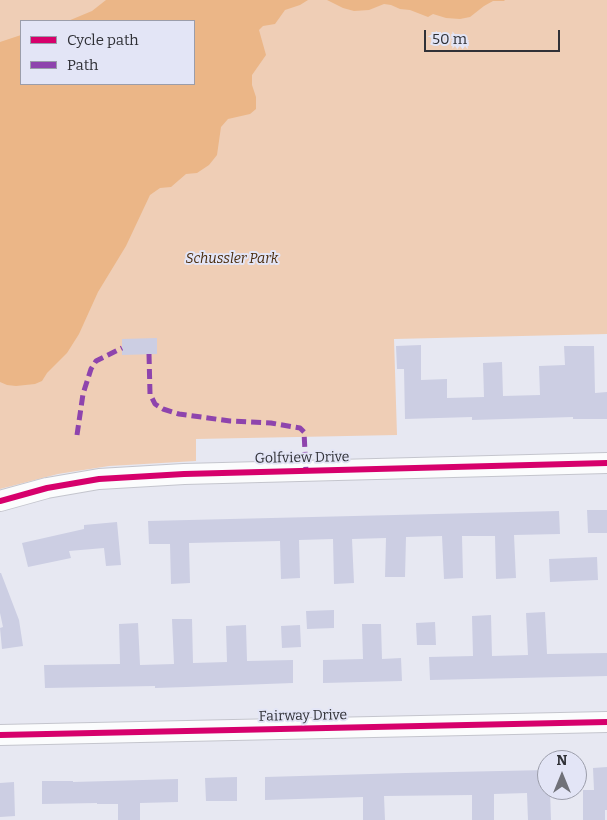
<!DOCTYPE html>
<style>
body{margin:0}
#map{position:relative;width:607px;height:820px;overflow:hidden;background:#e7e8f2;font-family:Bitter,serif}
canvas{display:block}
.legend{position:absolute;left:20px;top:20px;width:175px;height:65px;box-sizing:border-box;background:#e3e5f6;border:1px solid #9b9daa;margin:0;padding:6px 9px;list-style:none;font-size:15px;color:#303137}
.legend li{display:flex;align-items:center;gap:10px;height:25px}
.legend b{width:25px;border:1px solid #9b9daa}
.north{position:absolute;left:537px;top:750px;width:50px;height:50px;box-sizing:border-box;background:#e3e5f6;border:1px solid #9b9daa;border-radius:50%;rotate:0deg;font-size:14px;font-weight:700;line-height:20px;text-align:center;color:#303137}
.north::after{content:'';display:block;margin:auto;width:18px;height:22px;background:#707178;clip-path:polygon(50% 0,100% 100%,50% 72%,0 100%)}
.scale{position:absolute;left:424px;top:30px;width:136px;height:22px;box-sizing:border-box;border:2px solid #303137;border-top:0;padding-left:6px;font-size:15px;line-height:18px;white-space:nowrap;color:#303137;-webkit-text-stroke:4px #e3e5f6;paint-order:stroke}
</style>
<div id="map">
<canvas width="607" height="820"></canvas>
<ul class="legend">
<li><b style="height:6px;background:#d6006c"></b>Cycle path</li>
<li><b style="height:6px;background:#8e44ad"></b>Path</li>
</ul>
<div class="north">N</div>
<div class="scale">50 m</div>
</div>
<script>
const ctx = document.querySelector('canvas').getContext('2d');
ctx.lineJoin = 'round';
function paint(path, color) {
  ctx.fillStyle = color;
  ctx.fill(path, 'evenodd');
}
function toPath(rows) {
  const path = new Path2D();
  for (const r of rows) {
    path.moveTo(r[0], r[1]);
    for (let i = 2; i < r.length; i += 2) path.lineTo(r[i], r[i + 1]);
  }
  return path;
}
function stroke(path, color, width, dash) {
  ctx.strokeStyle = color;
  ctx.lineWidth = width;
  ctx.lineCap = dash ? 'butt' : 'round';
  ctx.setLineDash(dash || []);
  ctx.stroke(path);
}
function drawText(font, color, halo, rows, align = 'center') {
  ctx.font = font + ' Bitter,serif';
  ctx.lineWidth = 4;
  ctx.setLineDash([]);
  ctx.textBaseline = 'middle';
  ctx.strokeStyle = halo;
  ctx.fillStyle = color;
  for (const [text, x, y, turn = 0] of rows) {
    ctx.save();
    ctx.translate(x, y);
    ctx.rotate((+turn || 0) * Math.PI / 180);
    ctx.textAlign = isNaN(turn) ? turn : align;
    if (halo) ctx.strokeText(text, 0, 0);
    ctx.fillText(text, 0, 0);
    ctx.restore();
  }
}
paint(toPath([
 [0,0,607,0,607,334,394,339,397,435,196,439,196,461,109,466,58,474,0,489],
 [21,21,194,21,194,84,21,84]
]), '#efceb6');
paint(toPath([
 [106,0,308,0,300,5,285,10,275,24,263,26,259,30,266,55,252,75,252,85,256,97,256,109,250,114,228,119,221,127,217,155,209,165,197,173,186,174,171,187,160,188,150,195,126,246,98,292,79,334,67,353,47,373,42,381,35,384,16,386,7,385,0,382,0,42,21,35,21,84,194,84,194,21,68,21,92,11],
 [327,0,505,0,504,1,493,1,484,6,470,17,460,19,446,18,433,14,428,17,410,10,400,9,391,5,384,4,369,10,354,11,343,8]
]), '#ebb687');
paint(toPath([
 [157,338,157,354,122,355,122,339],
 [421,345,421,380,447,379,447,398,484,397,483,363,502,362,503,396,540,395,539,366,565,365,564,346,594,346,595,393,607,392,607,419,573,419,573,417,472,420,472,417,405,419,404,369,397,369,396,346],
 [587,510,607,510,607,533,588,533],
 [559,511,560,534,514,535,516,578,496,579,495,536,462,536,463,578,444,579,442,536,406,537,405,577,385,577,386,538,352,539,354,583,334,584,333,539,299,540,300,578,281,579,280,541,189,543,190,583,171,584,170,544,149,544,148,521],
 [117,522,121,565,106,566,104,548,69,551,71,558,28,567,22,543,84,529,84,525],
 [597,557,598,580,550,582,549,559],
 [0,573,1,573,19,620,23,646,2,649,0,628,3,627,0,613],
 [334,610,334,628,307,629,306,611],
 [545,612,547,654,607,653,607,676,430,680,429,657,473,656,472,616,491,615,492,656,528,655,526,613],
 [172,619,192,619,193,663,227,662,226,626,246,625,247,661,293,660,293,683,186,687,155,688,155,686,45,688,44,665,120,664,119,624,138,623,140,665,174,664],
 [435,622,436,645,417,645,416,623],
 [362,624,381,624,382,659,401,658,402,681,323,683,323,660,363,659],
 [300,625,301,647,282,648,281,626],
 [607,767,607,810,605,810,605,820,583,820,583,790,594,790,593,768],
 [547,770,547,790,550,790,551,820,528,820,527,793,494,794,494,820,472,820,472,795,384,796,385,820,363,820,363,797,265,800,265,777,406,773],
 [237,777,237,801,206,801,205,778],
 [178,779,178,802,140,803,140,820,118,820,118,804,97,804,97,803,42,804,42,781,73,781,73,782],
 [14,782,15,816,0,817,0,783]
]), '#cccee3');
const minor = toPath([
 [0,501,47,488,99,479,184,474,607,463],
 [0,735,607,722]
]);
stroke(minor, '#c4c5cd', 22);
stroke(minor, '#fbfcfd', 20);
stroke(toPath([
 [149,354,150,394,155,404,163,409,179,414,230,421,271,423,300,428,304,432,306,471],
 [77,435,83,394,91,369,96,361,122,348]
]), '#8e44ad', 5, [10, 5]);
stroke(toPath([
 [0,501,47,488,99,479,184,474,607,463],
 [0,735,607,722]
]), '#d6006c', 6);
drawText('italic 14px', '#4a2c0d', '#e3e5f6', [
 ["Schussler Park",232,259]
]);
drawText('14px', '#303137', '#e3e5f6', [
 ["Golfview Drive",302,458,-1],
 ["Fairway Drive",303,716,-1]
]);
</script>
